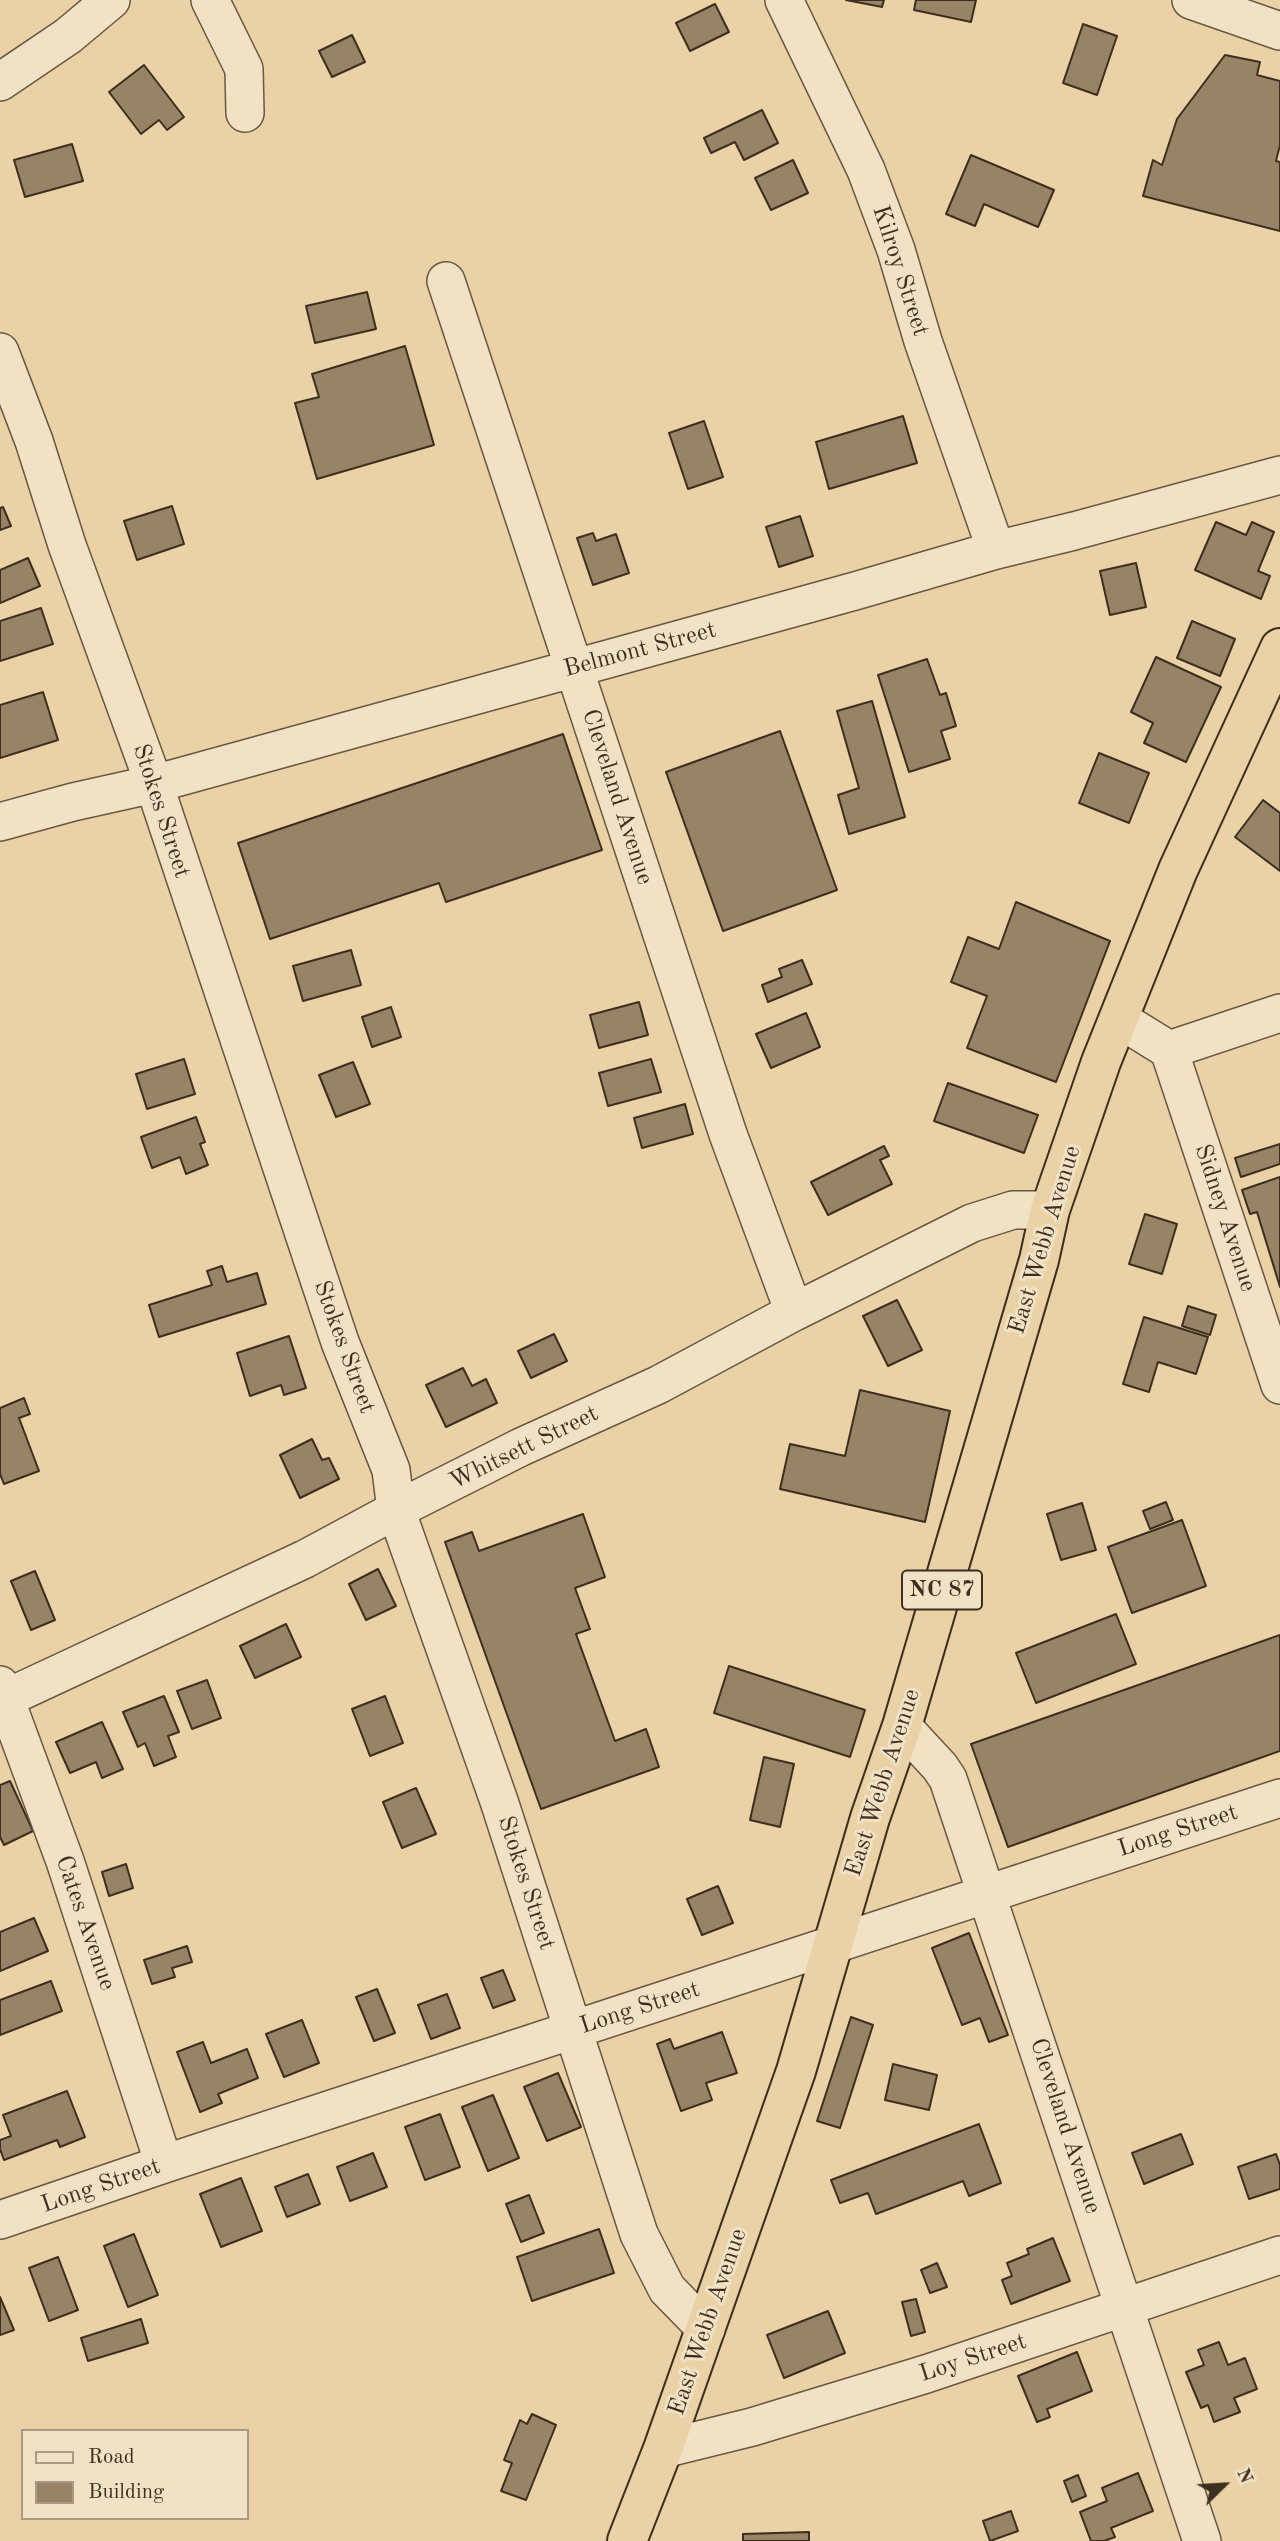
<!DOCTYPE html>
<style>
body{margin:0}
#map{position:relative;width:1280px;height:2541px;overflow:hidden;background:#ead1a6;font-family:"Old Standard TT",serif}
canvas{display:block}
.legend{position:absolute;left:21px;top:2429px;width:228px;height:91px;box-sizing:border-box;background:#f1e1c5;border:2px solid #a99a83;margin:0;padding:9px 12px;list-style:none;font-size:21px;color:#3d2f20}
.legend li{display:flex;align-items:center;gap:14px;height:35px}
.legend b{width:35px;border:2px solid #a99a83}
.north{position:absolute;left:1189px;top:2450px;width:70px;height:70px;-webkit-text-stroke:5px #f1e1c5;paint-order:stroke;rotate:66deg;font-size:19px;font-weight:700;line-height:28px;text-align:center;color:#3d2f20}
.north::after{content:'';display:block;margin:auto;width:24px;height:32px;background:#3d2f20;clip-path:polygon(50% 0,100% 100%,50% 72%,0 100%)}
</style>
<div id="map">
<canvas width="1280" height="2541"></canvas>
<ul class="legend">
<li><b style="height:9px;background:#f1e1c5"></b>Road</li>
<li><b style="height:19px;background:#978366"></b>Building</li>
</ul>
<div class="north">N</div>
</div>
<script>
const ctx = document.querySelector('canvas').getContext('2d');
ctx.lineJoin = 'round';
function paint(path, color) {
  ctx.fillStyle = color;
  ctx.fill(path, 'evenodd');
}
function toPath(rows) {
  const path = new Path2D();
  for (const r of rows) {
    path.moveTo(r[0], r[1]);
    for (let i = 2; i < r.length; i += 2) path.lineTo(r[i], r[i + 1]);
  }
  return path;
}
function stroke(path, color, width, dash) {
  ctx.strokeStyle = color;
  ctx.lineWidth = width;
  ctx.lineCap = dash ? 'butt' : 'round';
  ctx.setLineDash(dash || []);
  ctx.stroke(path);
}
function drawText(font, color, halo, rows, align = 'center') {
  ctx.font = font + ' "Old Standard TT",serif';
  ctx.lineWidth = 6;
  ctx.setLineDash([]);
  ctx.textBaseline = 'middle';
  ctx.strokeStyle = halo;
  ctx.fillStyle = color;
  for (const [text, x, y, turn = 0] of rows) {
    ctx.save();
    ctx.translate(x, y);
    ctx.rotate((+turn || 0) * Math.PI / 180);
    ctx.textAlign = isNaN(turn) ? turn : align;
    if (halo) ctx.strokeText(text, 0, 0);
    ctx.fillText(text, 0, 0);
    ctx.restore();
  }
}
const building = toPath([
 [846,0,884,0,882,7,846,0],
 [916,0,976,0,971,22,914,10,916,0],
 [715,4,729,32,690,51,676,23,715,4],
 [1083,24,1117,36,1097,95,1063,83,1083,24],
 [352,35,365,62,332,77,319,51,352,35],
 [1225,55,1260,62,1257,75,1280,81,1280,145,1276,161,1280,162,1280,231,1143,196,1153,160,1162,165,1177,119,1225,55],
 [144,65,184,117,167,130,159,120,141,134,109,92,144,65],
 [762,110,778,143,744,160,735,142,711,153,704,138,762,110],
 [72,144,83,181,25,197,14,160,72,144],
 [971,155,1054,190,1038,227,984,204,975,226,946,214,971,155],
 [793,160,808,193,771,210,755,178,793,160],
 [367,292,376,329,315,343,306,306,367,292],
 [405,346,434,445,317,479,295,403,319,397,312,374,405,346],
 [903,416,917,463,829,489,816,442,903,416],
 [704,421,723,477,688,489,669,433,704,421],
 [172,506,184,544,137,560,124,521,172,506],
 [3,507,11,526,0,530,0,508,3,507],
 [800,516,813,556,779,567,766,527,800,516],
 [1216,522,1246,535,1252,522,1274,532,1258,571,1270,576,1261,599,1195,570,1216,522],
 [593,533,596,541,616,534,629,573,593,585,577,538,593,533],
 [28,558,40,586,0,603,0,570,28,558],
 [1136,563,1146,607,1110,615,1100,571,1136,563],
 [41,608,53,644,0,661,0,621,41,608],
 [1192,621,1235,639,1220,676,1177,658,1192,621],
 [1156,657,1221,687,1186,762,1144,743,1153,723,1131,712,1156,657],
 [927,659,940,695,946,693,956,726,941,731,950,759,909,772,878,675,927,659],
 [43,692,58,740,0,758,0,705,43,692],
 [872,701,905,817,849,834,838,795,859,788,837,711,872,701],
 [780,731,837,890,723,931,666,772,780,731],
 [563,734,602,850,446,902,439,883,270,939,238,843,563,734],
 [1099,753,1149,773,1129,823,1079,803,1099,753],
 [1263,800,1280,813,1280,871,1235,837,1263,800],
 [1016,902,1110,941,1056,1082,967,1048,987,996,951,982,968,937,999,949,1016,902],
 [351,950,361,985,303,1001,293,966,351,950],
 [802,960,812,984,768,1002,762,985,782,977,779,969,802,960],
 [639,1002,648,1035,599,1048,590,1015,639,1002],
 [391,1007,401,1037,372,1047,362,1017,391,1007],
 [806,1013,820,1047,771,1068,756,1034,806,1013],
 [184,1059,195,1094,147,1109,136,1074,184,1059],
 [651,1059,661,1092,608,1106,599,1073,651,1059],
 [353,1062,370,1104,336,1117,319,1075,353,1062],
 [948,1083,1038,1115,1024,1153,934,1121,948,1083],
 [685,1104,693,1134,642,1148,634,1118,685,1104],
 [196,1117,205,1142,200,1144,208,1165,186,1174,180,1157,152,1168,141,1137,196,1117],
 [1280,1144,1280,1164,1241,1177,1235,1158,1280,1144],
 [884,1146,889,1156,880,1160,892,1184,828,1215,811,1182,884,1146],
 [1280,1177,1280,1287,1257,1212,1250,1214,1242,1190,1280,1177],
 [1145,1214,1177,1224,1162,1274,1129,1264,1145,1214],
 [222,1266,227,1282,257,1273,266,1304,159,1337,149,1305,212,1285,207,1271,222,1266],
 [897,1300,922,1350,888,1366,863,1316,897,1300],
 [1188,1306,1216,1315,1210,1335,1182,1326,1188,1306],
 [1144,1317,1208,1337,1196,1374,1158,1362,1149,1392,1123,1384,1144,1317],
 [554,1334,567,1361,531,1378,518,1351,554,1334],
 [289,1336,306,1388,284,1395,281,1385,250,1396,237,1353,289,1336],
 [463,1368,472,1386,486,1379,497,1403,446,1427,426,1385,463,1368],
 [860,1390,950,1411,925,1522,780,1489,790,1444,845,1456,860,1390],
 [24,1398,30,1414,19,1418,39,1471,4,1484,0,1474,0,1408,24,1398],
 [312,1439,322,1460,329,1458,339,1479,300,1498,280,1455,312,1439],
 [1166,1502,1173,1520,1150,1529,1143,1511,1166,1502],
 [1082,1503,1096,1550,1061,1560,1047,1514,1082,1503],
 [583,1514,605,1577,575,1588,590,1629,576,1634,615,1741,646,1729,659,1767,541,1809,445,1542,472,1532,479,1551,583,1514],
 [1182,1520,1206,1586,1132,1613,1108,1547,1182,1520],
 [378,1569,396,1606,366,1620,349,1584,378,1569],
 [35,1571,55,1620,31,1630,11,1581,35,1571],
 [1116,1614,1136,1664,1036,1703,1016,1653,1116,1614],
 [286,1624,301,1657,255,1678,240,1646,286,1624],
 [1280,1635,1280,1751,1008,1847,971,1744,1280,1635],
 [729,1666,865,1710,850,1757,714,1713,729,1666],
 [207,1680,221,1718,192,1729,177,1691,207,1680],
 [164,1696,179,1732,168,1736,176,1757,154,1766,145,1743,138,1747,123,1712,164,1696],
 [385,1696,403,1743,370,1756,352,1709,385,1696],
 [102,1722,123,1769,102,1778,96,1762,70,1773,56,1742,102,1722],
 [764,1757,794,1764,780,1827,750,1820,764,1757],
 [10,1781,33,1831,4,1845,0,1837,0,1785,10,1781],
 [416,1788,436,1834,402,1848,383,1802,416,1788],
 [126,1864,133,1888,109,1896,102,1872,126,1864],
 [718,1886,733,1923,702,1935,687,1899,718,1886],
 [34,1918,48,1951,0,1971,0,1932,34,1918],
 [969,1933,1008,2035,989,2042,980,2018,962,2025,932,1948,969,1933],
 [187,1946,192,1962,172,1968,175,1977,152,1984,144,1960,187,1946],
 [503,1970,515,2000,493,2008,481,1978,503,1970],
 [51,1981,62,2011,0,2035,0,2000,51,1981],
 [377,1989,395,2033,374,2041,356,1997,377,1989],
 [447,1994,460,2028,431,2039,418,2005,447,1994],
 [851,2017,873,2025,840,2128,817,2121,851,2017],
 [302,2020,319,2063,284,2077,266,2034,302,2020],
 [722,2032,737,2073,706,2083,712,2100,681,2111,657,2044,670,2039,674,2049,722,2032],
 [203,2042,211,2063,247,2049,258,2078,218,2094,222,2103,200,2112,177,2052,203,2042],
 [893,2064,937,2075,929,2110,885,2100,893,2064],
 [558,2073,581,2127,547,2141,524,2087,558,2073],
 [67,2091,85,2137,60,2147,57,2140,4,2160,0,2149,0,2140,11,2136,3,2115,67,2091],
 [493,2095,519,2158,488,2171,462,2107,493,2095],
 [440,2114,460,2167,425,2180,405,2127,440,2114],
 [979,2124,1001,2183,969,2196,963,2181,876,2214,868,2193,840,2203,831,2180,979,2124],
 [1181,2134,1193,2164,1144,2184,1132,2153,1181,2134],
 [373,2153,387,2187,350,2201,337,2167,373,2153],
 [1276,2154,1280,2165,1280,2189,1249,2199,1238,2167,1276,2154],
 [308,2174,320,2204,287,2217,275,2187,308,2174],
 [241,2178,262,2231,221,2247,200,2194,241,2178],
 [529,2195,544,2233,521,2242,506,2204,529,2195],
 [599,2229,614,2273,532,2301,517,2257,599,2229],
 [134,2234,158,2295,128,2307,104,2246,134,2234],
 [1053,2238,1070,2281,1011,2304,1002,2280,1012,2276,1007,2263,1029,2254,1027,2249,1053,2238],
 [58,2257,78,2310,49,2321,29,2268,58,2257],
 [937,2263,947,2287,930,2293,921,2270,937,2263],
 [0,2297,14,2330,0,2335,0,2297],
 [916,2299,925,2332,911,2336,902,2302,916,2299],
 [828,2311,845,2353,784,2378,767,2335,828,2311],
 [141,2319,148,2343,88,2361,81,2338,141,2319],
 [1219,2342,1228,2365,1245,2358,1257,2389,1234,2398,1240,2412,1214,2422,1208,2405,1201,2408,1186,2372,1204,2365,1198,2350,1219,2342],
 [1077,2352,1092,2391,1047,2409,1050,2417,1037,2422,1018,2376,1077,2352],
 [532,2414,556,2425,526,2500,501,2491,512,2463,504,2460,520,2420,527,2424,532,2414],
 [1138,2473,1153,2511,1111,2528,1115,2537,1104,2541,1091,2541,1080,2512,1107,2501,1102,2488,1138,2473],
 [1078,2475,1086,2496,1072,2502,1064,2481,1078,2475],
 [1011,2511,1018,2531,990,2541,983,2521,1011,2511],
 [809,2532,809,2541,743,2541,743,2534,809,2532]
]);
paint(building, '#978366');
stroke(building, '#3d2f20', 2);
const minor = toPath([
 [210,0,244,69,245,113],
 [784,0,866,170,896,250,923,341,996,550],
 [1191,0,1280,31],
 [0,82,68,36,111,0],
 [446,281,728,1134,794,1312],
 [0,352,34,441,67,545,154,784,340,1342,391,1470,396,1510,499,1801,639,2234,667,2289,706,2329],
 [0,822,73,802,154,784,855,591,996,550,1074,531,1280,475],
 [1119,1019,1169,1050],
 [1169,1050,1280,1385],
 [1169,1050,1280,1013],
 [0,1685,65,1861,164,2164],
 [0,1701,305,1559,396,1510,521,1447,658,1385,794,1312,972,1223,1013,1210,1050,1210],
 [902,1726,940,1767,948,1779,1202,2541],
 [0,2220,164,2164,1280,1798],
 [663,2449,752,2427,926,2374,1280,2255]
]);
const highway = toPath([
 [627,2541,663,2449,796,2071,870,1818,902,1726,1039,1260,1050,1210,1101,1062,1178,870,1280,648]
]);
stroke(minor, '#685842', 40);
stroke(highway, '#3d2f20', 42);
stroke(minor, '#f1e1c5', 37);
stroke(highway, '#ead1a6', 38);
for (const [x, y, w] of [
 [942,1590,80]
]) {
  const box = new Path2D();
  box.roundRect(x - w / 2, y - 19.5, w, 39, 5);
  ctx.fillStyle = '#f1e1c5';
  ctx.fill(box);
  stroke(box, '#3d2f20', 2);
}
drawText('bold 23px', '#3d2f20', null, [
 ["NC 87",942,1590]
]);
drawText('24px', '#3d2f20', '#f1e1c5', [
 ["Kilroy Street",900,271,72],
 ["Belmont Street",640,650,-15],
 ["Cleveland Avenue",617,797,72],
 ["Stokes Street",161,811,72],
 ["Sidney Avenue",1225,1218,72],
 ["East Webb Avenue",1045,1240,-73],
 ["Stokes Street",344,1347,70],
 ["Whitsett Street",524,1448,-26],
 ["East Webb Avenue",883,1783,-72],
 ["Long Street",1178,1831,-18],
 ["Stokes Street",526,1883,72],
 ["Cates Avenue",85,1923,71],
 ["Long Street",640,2008,-18],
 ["Cleveland Avenue",1065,2126,72],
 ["Long Street",101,2186,-19],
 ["East Webb Avenue",708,2322,-71],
 ["Loy Street",973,2358,-18]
]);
</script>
